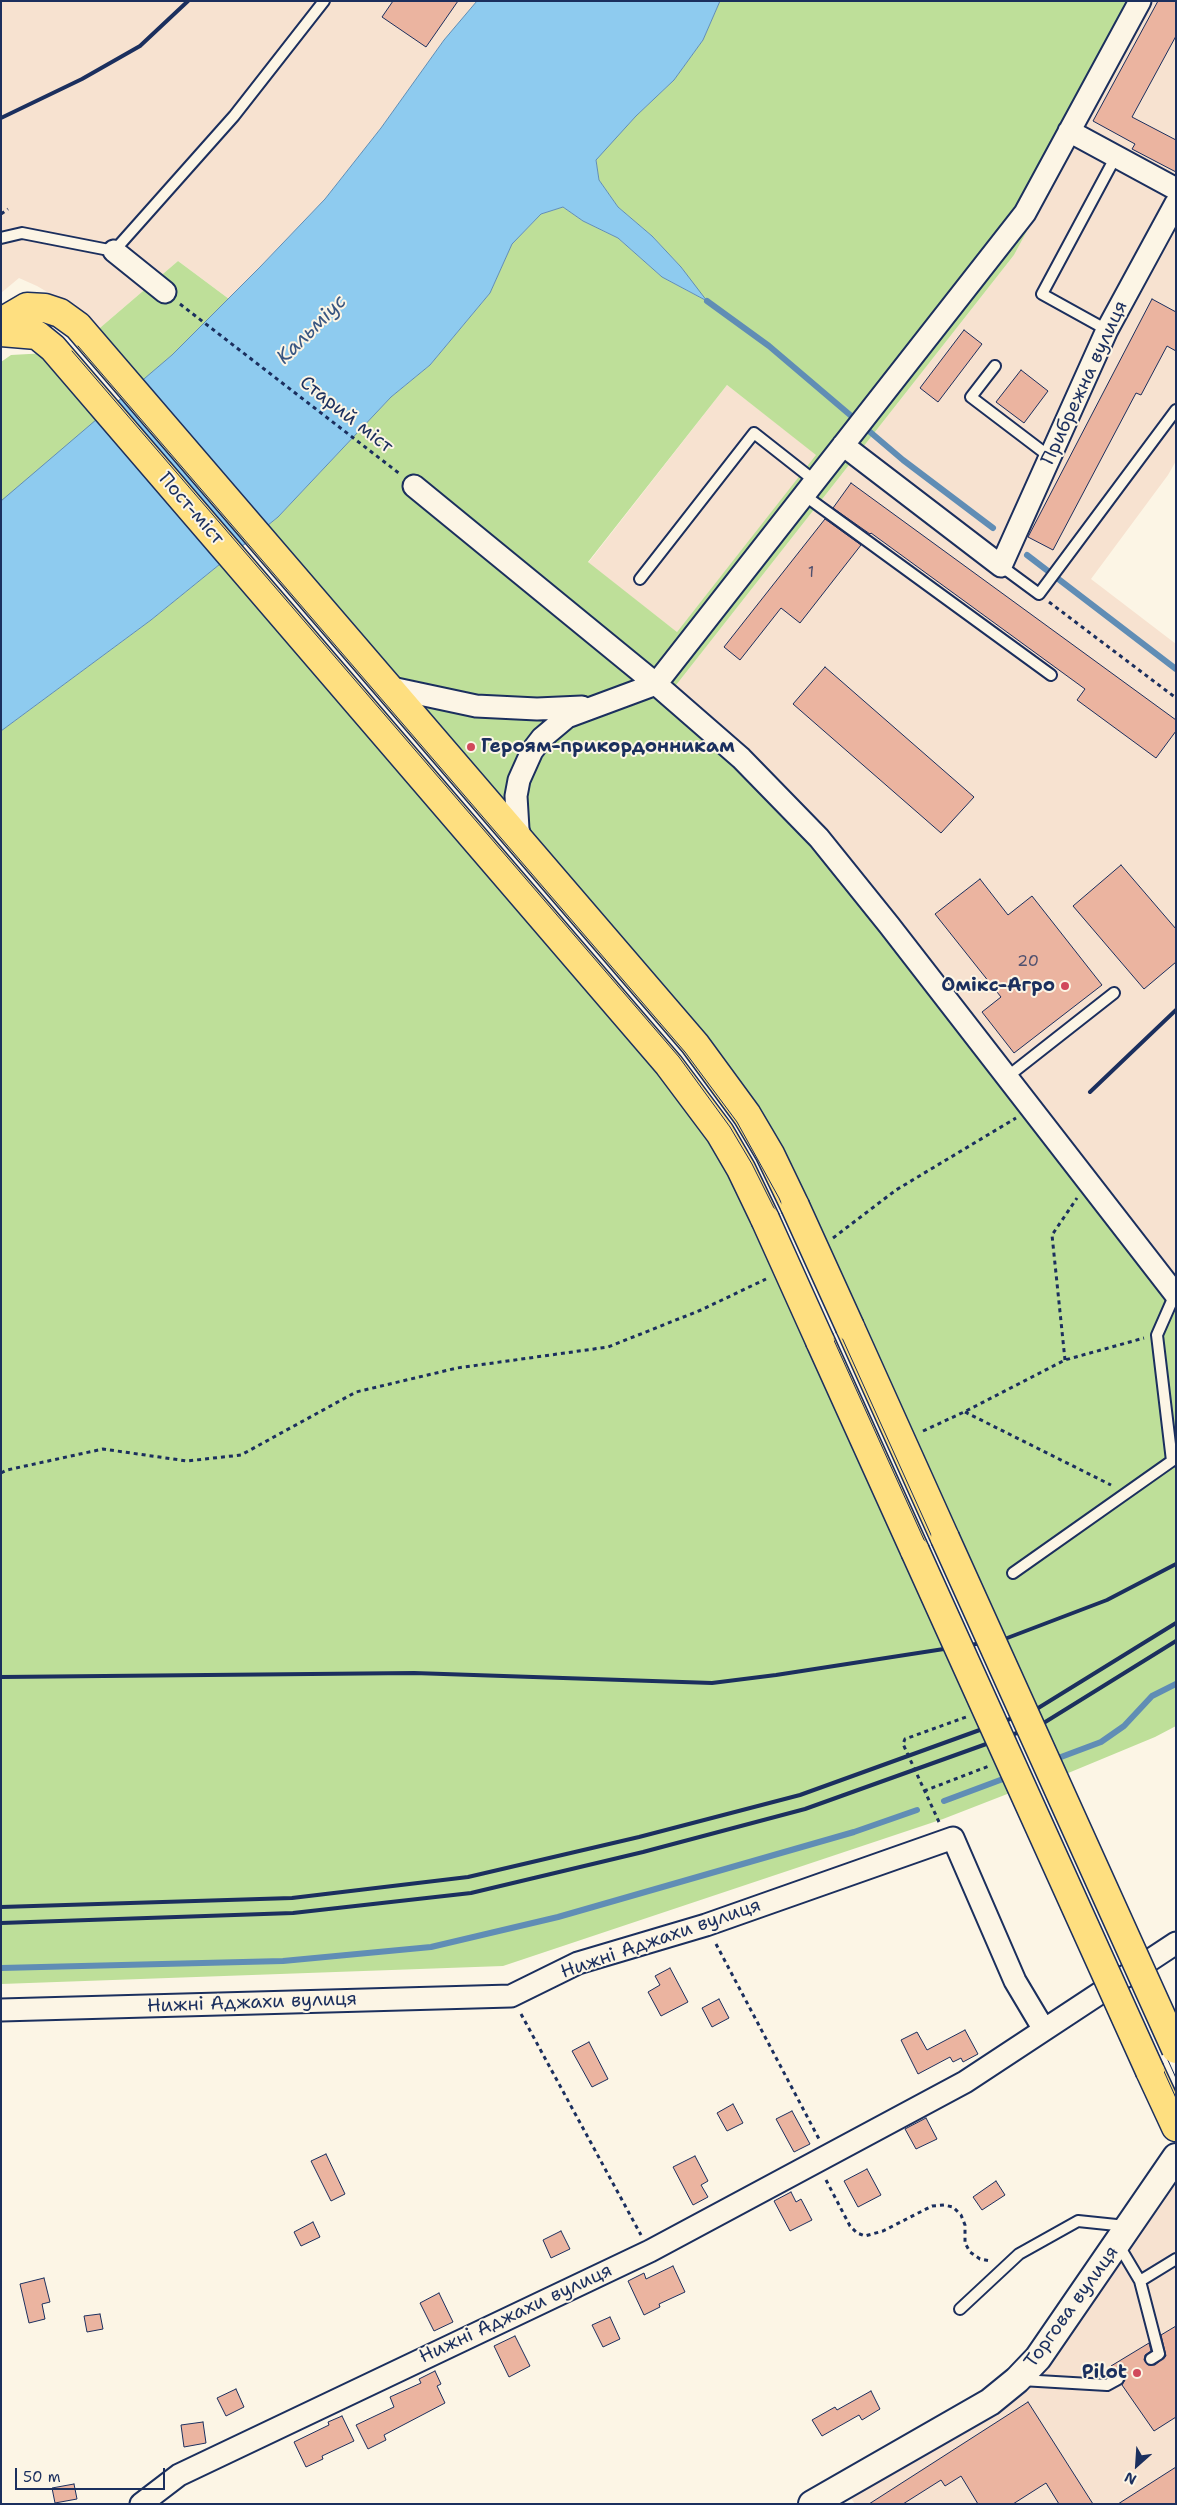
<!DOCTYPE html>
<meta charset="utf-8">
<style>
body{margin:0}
#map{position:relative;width:1177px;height:2505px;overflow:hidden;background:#fcf5e5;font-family:"Shantell Sans",sans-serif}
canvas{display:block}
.frame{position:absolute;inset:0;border:2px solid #1b2f5e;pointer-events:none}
.north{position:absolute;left:1112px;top:2440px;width:50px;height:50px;-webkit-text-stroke:4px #fcf5e5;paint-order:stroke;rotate:206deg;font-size:14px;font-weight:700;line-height:20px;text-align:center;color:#1b2f5e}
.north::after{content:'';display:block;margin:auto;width:18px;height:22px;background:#1b2f5e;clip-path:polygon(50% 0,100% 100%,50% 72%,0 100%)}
.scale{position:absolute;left:15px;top:2468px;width:150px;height:22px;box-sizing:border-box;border:2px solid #1b2f5e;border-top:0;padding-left:6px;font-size:15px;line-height:18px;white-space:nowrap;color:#1b2f5e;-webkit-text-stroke:4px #fcf5e5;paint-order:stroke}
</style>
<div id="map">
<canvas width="1177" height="2505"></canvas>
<div class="frame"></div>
<div class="north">N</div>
<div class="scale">50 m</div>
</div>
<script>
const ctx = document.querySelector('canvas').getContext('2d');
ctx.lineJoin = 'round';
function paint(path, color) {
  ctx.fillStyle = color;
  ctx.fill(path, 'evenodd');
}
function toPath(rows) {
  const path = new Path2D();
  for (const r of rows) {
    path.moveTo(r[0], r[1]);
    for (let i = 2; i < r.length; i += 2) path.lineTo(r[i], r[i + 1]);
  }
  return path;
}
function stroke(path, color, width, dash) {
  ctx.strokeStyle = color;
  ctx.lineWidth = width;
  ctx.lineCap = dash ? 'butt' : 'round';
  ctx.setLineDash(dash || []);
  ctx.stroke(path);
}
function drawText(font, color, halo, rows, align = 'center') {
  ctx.font = font + ' "Shantell Sans",sans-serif';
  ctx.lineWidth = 4;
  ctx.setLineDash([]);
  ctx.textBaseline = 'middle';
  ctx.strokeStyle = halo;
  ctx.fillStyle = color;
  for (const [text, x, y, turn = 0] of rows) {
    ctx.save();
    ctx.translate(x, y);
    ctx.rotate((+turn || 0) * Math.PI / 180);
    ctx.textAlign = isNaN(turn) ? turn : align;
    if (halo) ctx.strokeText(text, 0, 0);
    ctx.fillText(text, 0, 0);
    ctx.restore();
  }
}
paint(toPath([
 [1,1,477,1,444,40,381,128,325,199,229,299,178,261,94,333,61,300,37,286,19,278,1,293],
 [1151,1,1176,1,1176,461,1168,475,1091,579,1176,644,1176,1283,673,689,1014,255],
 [727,385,817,455,677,632,588,563],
 [1176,2178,1176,2504,855,2504,849,2495,996,2410]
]), '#f7e2d0');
paint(toPath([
 [720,1,1151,1,1014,255,673,689,746,752,1176,1283,1176,1726,1155,1737,1061,1776,796,1190,262,530,278,517,391,397,430,365,490,293,512,244,541,214,563,207,583,221,618,238,662,277,705,300,681,267,652,236,618,207,599,180,596,159,636,116,674,80,703,40],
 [727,385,816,455,677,632,588,562],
 [178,261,229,299,172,355,138,385,94,333],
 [47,353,101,416,1,502,1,362,11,355],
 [225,560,713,1137,1015,1791,943,1819,503,1966,1,1984,1,731,151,620]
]), '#bedf99');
const water = toPath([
 [477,1,720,1,703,40,674,80,636,116,596,160,599,180,618,207,652,236,681,267,707,301,662,277,618,238,583,221,563,207,541,214,512,244,490,293,430,365,391,397,278,517,151,620,1,731,1,501,172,355,260,267,325,199,381,128,444,40,477,1]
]);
paint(water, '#8ecbef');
stroke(water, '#608db5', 1);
stroke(toPath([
 [707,301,769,346,903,460,993,528],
 [1027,555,1176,669],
 [1053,1760,1101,1742,1124,1726,1152,1696,1176,1684],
 [944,1801,1011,1776],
 [1,1968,283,1961,431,1947,558,1917,854,1832,917,1810]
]), '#608db5', 6);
const building = toPath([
 [393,1,458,1,426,47,382,17,393,1],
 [1158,1,1176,1,1176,36,1132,117,1176,140,1176,172,1132,149,1135,144,1093,121,1158,1],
 [1152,299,1176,312,1176,351,1167,346,1141,395,1136,393,1053,550,1028,537,1152,299],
 [964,330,982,344,938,402,920,388,964,330],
 [1021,370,1048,391,1024,423,996,402,1021,370],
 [851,483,1176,720,1176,731,1156,758,1077,700,1085,689,871,533,870,534,833,508,851,483],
 [825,519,861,545,800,623,781,608,740,660,724,647,825,519],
 [825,667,974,797,941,833,793,704,825,667],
 [1121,865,1176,929,1176,962,1144,989,1073,906,1121,865],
 [980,879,1008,915,1032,896,1102,985,1014,1053,982,1012,1001,997,935,914,980,879],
 [670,1968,688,2002,661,2016,648,1992,660,1985,655,1976,670,1968],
 [719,1999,729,2018,712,2027,702,2008,719,1999],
 [965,2030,978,2054,963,2062,961,2058,953,2062,950,2057,918,2074,901,2040,917,2032,927,2050,965,2030],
 [589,2042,608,2079,592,2087,572,2051,589,2042],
 [733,2104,743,2123,727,2131,717,2113,733,2104],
 [792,2111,810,2144,794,2152,776,2119,792,2111],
 [926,2118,937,2139,916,2149,905,2129,926,2118],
 [326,2154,345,2194,331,2201,311,2161,326,2154],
 [695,2156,708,2181,701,2185,708,2197,693,2205,673,2167,695,2156],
 [867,2169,881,2195,858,2207,844,2181,867,2169],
 [996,2181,1005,2195,982,2210,973,2197,996,2181],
 [791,2192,796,2202,801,2199,812,2220,790,2231,774,2201,791,2192],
 [313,2222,320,2237,301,2246,294,2232,313,2222],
 [561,2231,570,2249,551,2258,543,2240,561,2231],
 [673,2266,685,2292,659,2304,660,2307,644,2315,628,2281,644,2273,646,2279,673,2266],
 [44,2278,50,2302,42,2304,45,2319,29,2323,20,2284,44,2278],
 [439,2293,453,2322,434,2331,420,2303,439,2293],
 [100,2314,103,2329,87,2332,84,2316,100,2314],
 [610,2317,620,2339,603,2347,592,2325,610,2317],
 [1176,2326,1176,2417,1154,2431,1122,2385,1125,2380,1124,2375,1115,2373,1111,2366,1149,2343,1151,2351,1145,2355,1144,2360,1148,2365,1155,2365,1166,2356,1161,2335,1176,2326],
 [515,2336,530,2366,509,2377,494,2346,515,2336],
 [435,2371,441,2384,437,2386,445,2403,384,2435,386,2440,368,2449,356,2425,394,2407,390,2397,421,2383,419,2379,435,2371],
 [236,2389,244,2407,226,2416,217,2398,236,2389],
 [871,2391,880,2409,862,2420,859,2415,822,2436,812,2420,835,2407,837,2410,871,2391],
 [1028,2402,1093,2504,1059,2504,1046,2483,1013,2504,978,2504,961,2476,945,2486,941,2480,903,2504,869,2504,1028,2402],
 [342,2416,354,2441,322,2456,323,2459,306,2467,294,2442,329,2425,328,2422,342,2416],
 [203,2422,206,2443,184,2447,181,2425,203,2422],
 [1176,2467,1176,2504,1118,2504,1176,2467],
 [74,2484,77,2499,55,2503,52,2488,74,2484]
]);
paint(building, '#ebb4a0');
stroke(building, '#1b2f5e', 1);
const service = toPath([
 [1,238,22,233,114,251,234,116,324,1],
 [1107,330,1042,294,1116,156],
 [995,366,971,397,1050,457],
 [804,495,1051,675],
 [1001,566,1039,594,1176,410],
 [640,579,754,433,815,481],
 [1007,1077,1114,993],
 [1172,1461,1157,1335,1175,1294],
 [1013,1573,1176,1458],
 [1118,2244,1140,2281,1159,2354,1151,2359],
 [1140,2281,1176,2259],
 [960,2309,1019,2254,1078,2221,1126,2226],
 [1021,2380,1107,2385,1118,2379]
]);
const minor = toPath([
 [1069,131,1176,189],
 [114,251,165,292],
 [843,445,1001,566,1107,330,1176,203],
 [414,486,656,684,741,758,819,838,889,925,1176,1295],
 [387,687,476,706,537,709,582,707],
 [522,844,518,829,516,796,519,780,532,751,542,738,567,717,656,684,1025,213,1140,1],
 [1,2010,511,1996,578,1963,706,1925,953,1838,1015,1981,1043,2028],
 [141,2504,179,2475,650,2251,965,2082,1176,1943]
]);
const tertiary = toPath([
 [812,2504,990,2402,1017,2380,1038,2358,1176,2157]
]);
const trunk = toPath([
 [1,322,27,307,45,308,60,313,78,326,695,1044,747,1115,770,1154,795,1206],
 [1,332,37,335,53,348,669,1065,720,1133,741,1169,765,1219],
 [850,1327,945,1538],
 [820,1341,915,1551],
 [1150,2071,1176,2127]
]);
stroke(service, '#1b2f5e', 14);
stroke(minor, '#1b2f5e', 25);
stroke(tertiary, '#1b2f5e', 30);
stroke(trunk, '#1b2f5e', 31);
stroke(toPath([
 [1,214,8,209],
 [180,304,400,474],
 [1049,602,1176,698],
 [833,1238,896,1190,1016,1118],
 [1065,1360,1052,1235,1077,1198],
 [965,1412,1111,1485],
 [923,1431,964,1412,1065,1360,1144,1338],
 [1,1473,7,1470,103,1449,187,1461,241,1455,356,1392,457,1368,608,1347,701,1310,766,1279],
 [924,1791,989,1766],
 [939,1822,903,1744,905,1739,966,1717],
 [716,1944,819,2139],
 [521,2014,641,2235],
 [826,2180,850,2226,857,2233,865,2236,883,2231,932,2206,944,2205,953,2207,961,2215,965,2225,965,2243,970,2252,980,2259,991,2261]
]), '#1b2f5e', 3, [4, 4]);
stroke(service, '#fcf5e5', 10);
stroke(minor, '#fcf5e5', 21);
stroke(tertiary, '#fcf5e5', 26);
stroke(trunk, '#fedf80', 28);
stroke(toPath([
 [78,346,685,1052,737,1122,779,1198,1176,2078],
 [72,351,679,1057,730,1127,752,1164,777,1214,1176,2098]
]), '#1b2f5e', 1);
stroke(toPath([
 [1,118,82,79,140,46,188,1],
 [1090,1092,1176,1010],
 [1,1677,414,1673,712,1683,776,1675,1002,1640,1107,1600,1176,1564],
 [1,1907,292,1898,468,1877,639,1837,800,1795,1035,1710,1176,1623],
 [1,1923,293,1913,471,1893,643,1852,805,1809,1042,1724,1176,1641]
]), '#1b2f5e', 4);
const trunkBridge = toPath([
 [795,1206,850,1327],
 [765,1219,820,1341],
 [945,1538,1176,2049],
 [915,1551,1150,2071]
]);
stroke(trunkBridge, '#1b2f5e', 31, []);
stroke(trunkBridge, '#fedf80', 28);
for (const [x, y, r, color] of [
 [471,747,5,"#d1495b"],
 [1065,986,5,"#d1495b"],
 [1137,2373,5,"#d1495b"]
]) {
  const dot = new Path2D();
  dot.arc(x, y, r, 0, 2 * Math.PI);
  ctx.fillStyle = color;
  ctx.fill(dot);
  stroke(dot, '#fcf5e5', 2);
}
drawText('16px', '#4f506e', null, [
 ["1",811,573],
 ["20",1028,962]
]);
drawText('19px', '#1b2f5e', '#fcf5e5', [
 ["Прибрежна вулиця",1085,383,-65],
 ["Старий міст",346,415,38],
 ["Пост-міст",191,509,49],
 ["Нижні Аджахи вулиця",661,1939,-19],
 ["Нижні Аджахи вулиця",252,2003,-2],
 ["Торгова вулиця",1072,2307,-54],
 ["Нижні Аджахи вулиця",516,2314,-25]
]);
drawText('bold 19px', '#1b2f5e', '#fcf5e5', [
 ["Героям-прикордонникам",481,747,"left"],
 ["Омiкс-Агро",1055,986],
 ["Pilot",1127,2373]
], 'right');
drawText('italic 20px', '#385682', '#fcf5e5', [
 ["Кальміус",312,330,-45]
]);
</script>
